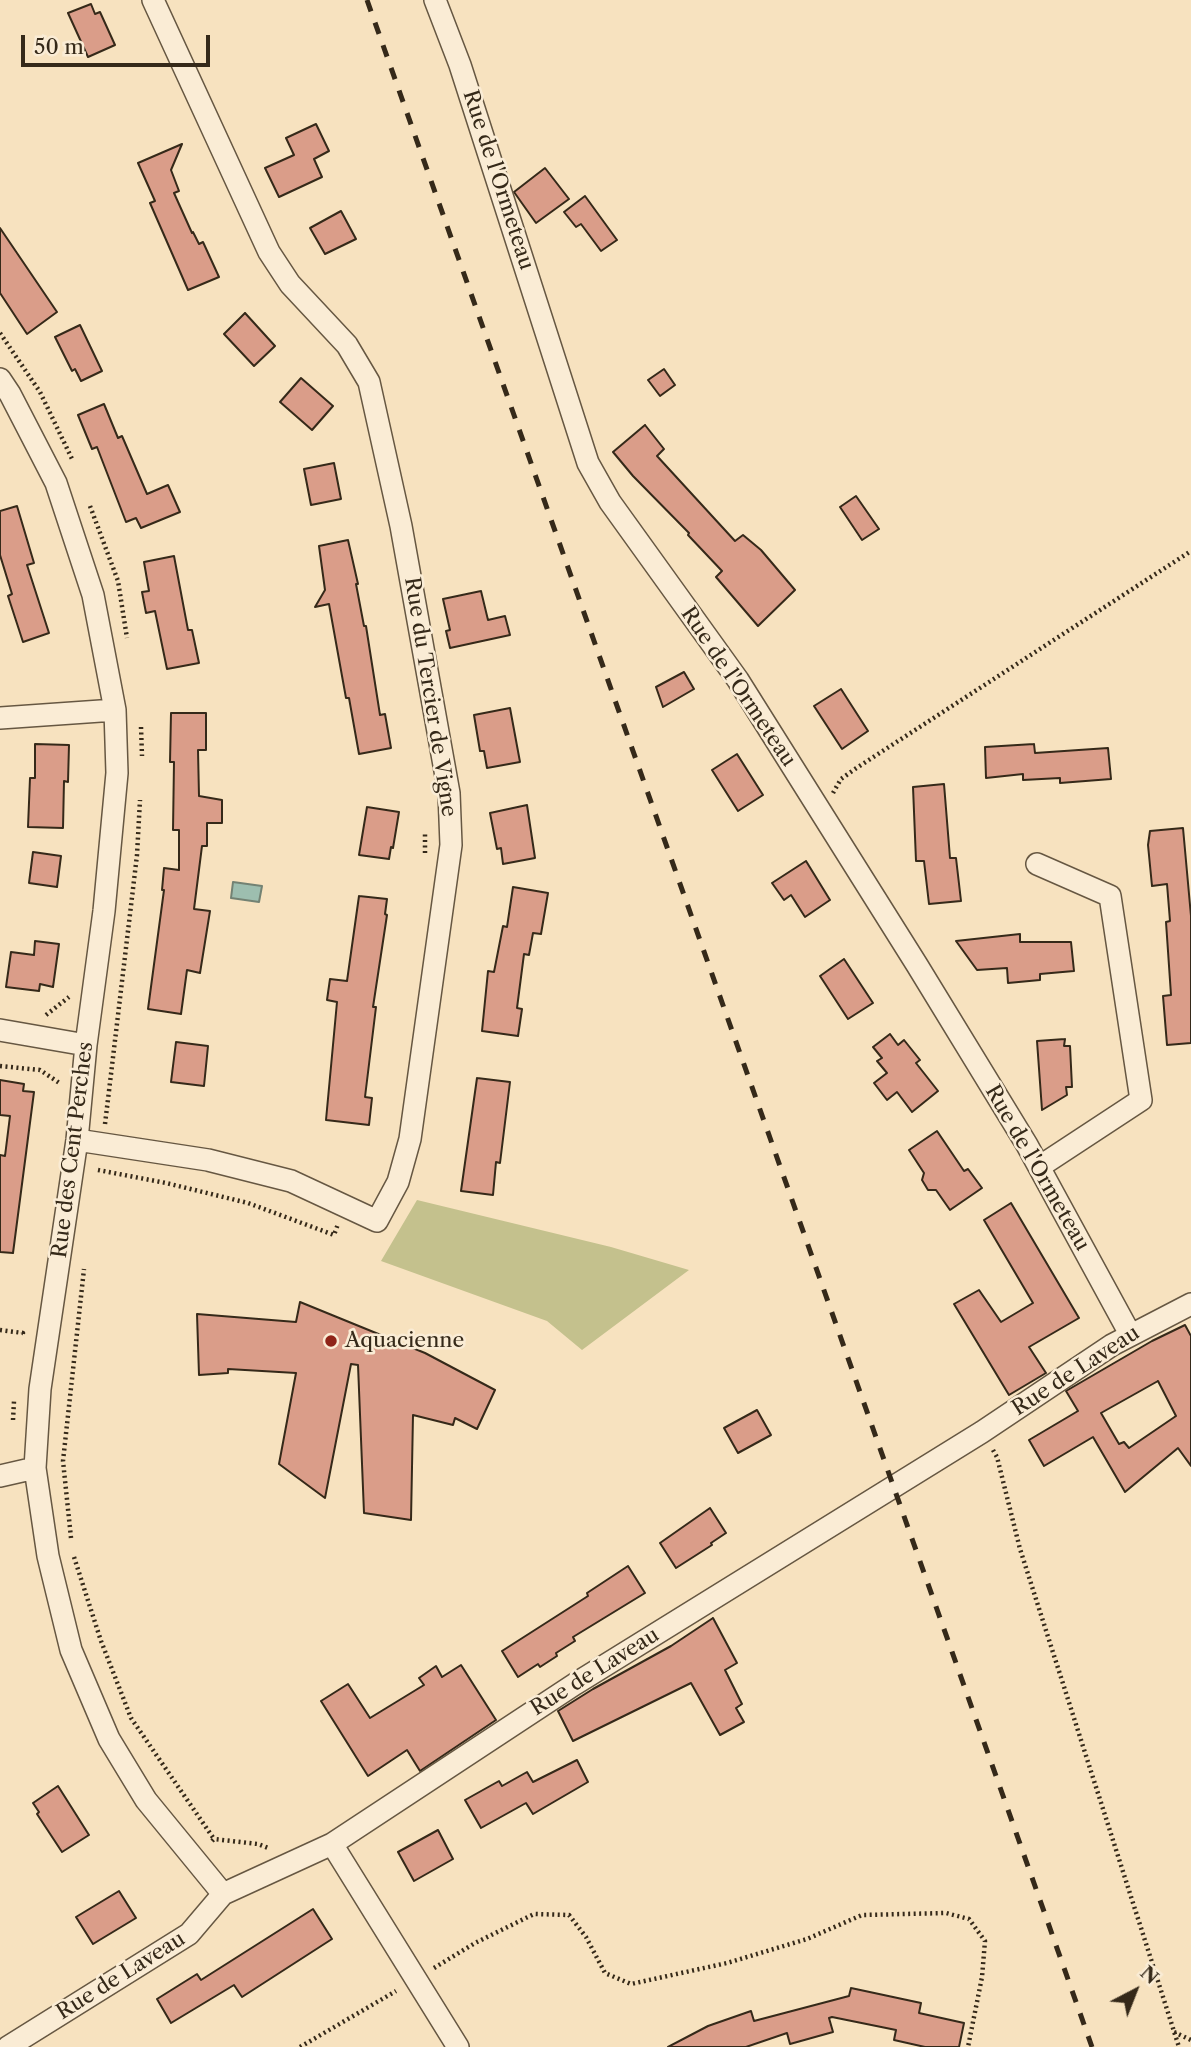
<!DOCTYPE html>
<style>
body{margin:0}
#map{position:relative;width:1191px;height:2047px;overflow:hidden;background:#f7e2bf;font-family:"Libre Caslon Text",serif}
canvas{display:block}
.north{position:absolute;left:1100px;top:1956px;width:70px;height:70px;-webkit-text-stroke:5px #faecd5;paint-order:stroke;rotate:42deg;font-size:19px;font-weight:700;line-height:28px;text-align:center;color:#352919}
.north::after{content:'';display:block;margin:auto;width:24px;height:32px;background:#352919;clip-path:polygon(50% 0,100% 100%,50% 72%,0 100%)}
.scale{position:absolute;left:21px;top:35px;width:189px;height:32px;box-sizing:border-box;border:4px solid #352919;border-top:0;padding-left:9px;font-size:21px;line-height:24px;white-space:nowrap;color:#352919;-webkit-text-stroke:5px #faecd5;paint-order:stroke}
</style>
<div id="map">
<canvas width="1191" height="2047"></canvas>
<div class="north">N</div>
<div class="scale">50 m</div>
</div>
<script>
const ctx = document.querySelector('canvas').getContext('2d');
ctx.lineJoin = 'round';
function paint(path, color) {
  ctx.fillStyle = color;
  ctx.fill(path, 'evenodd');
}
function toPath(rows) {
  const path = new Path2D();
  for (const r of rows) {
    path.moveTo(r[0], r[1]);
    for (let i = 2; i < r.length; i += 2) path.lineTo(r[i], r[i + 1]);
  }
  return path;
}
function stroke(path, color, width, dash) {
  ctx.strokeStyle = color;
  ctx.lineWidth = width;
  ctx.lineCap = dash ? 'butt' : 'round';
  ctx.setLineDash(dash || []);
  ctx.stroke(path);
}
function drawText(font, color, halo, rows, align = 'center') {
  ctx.font = font + ' "Libre Caslon Text",serif';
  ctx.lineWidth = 5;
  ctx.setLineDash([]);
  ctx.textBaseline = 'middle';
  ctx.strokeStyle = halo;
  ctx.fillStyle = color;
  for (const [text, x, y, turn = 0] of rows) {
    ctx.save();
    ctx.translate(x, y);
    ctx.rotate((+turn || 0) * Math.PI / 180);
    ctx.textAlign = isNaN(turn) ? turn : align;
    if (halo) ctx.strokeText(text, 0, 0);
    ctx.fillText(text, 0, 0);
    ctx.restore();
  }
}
paint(toPath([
 [417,1200,611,1247,689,1270,582,1350,547,1321,381,1261]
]), '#c4c18d');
const water = toPath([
 [233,882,262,886,259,902,231,898,233,882]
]);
paint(water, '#9dbeaf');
stroke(water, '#738273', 2);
const building = toPath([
 [91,4,95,14,100,12,115,45,88,57,68,13,91,4],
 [316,124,329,151,314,159,322,177,279,197,265,168,294,155,286,138,316,124],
 [182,144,171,170,179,191,174,193,192,233,193,232,199,244,203,242,219,277,188,290,150,203,155,201,138,163,182,144],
 [545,168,569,199,536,223,514,192,545,168],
 [585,196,617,240,601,251,581,224,576,227,564,212,585,196],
 [341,211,356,239,325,254,310,228,341,211],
 [0,228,57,312,27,334,0,293,0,228],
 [245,313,275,346,254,366,224,334,245,313],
 [80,325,102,371,81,381,75,369,72,371,55,337,80,325],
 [664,369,675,385,660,396,648,380,664,369],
 [301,378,333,406,312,430,280,402,301,378],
 [104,404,118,438,122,436,147,494,168,485,180,512,141,528,136,518,126,522,102,460,97,447,92,449,78,415,104,404],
 [645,425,664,449,657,456,735,541,743,535,761,550,795,590,758,626,716,577,722,571,688,535,689,533,633,476,613,452,645,425],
 [334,463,341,499,311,505,304,469,334,463],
 [856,496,879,529,862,540,840,507,856,496],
 [17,506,34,563,27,565,49,633,23,642,8,596,12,594,0,555,0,511,17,506],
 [348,540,358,584,356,584,364,626,366,626,380,715,385,714,391,748,359,754,349,698,346,698,329,604,315,607,325,590,319,546,348,540],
 [174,556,188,630,192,630,199,663,167,669,155,611,146,613,142,592,149,591,144,562,174,556],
 [481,591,488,620,505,616,510,635,450,648,446,631,450,630,443,599,481,591],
 [684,672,694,689,663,707,656,687,684,672],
 [841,689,868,731,842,749,814,706,841,689],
 [510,708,520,762,487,768,484,751,480,751,474,715,510,708],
 [171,713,206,713,206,750,198,750,199,796,222,800,222,823,207,823,207,846,202,846,194,909,210,911,200,973,187,970,181,1014,148,1009,164,890,162,890,164,868,179,870,179,830,173,830,174,762,170,762,171,713],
 [35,744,69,745,68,782,64,781,63,828,28,827,30,778,35,778,35,744],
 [1034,744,1035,753,1108,748,1111,779,1060,783,1060,778,1023,780,1023,774,986,778,985,747,1034,744],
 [737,754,763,795,738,811,712,770,737,754],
 [944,784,950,858,956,858,961,901,929,904,924,861,916,861,913,787,944,784],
 [527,805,535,858,503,864,501,848,497,849,490,813,527,805],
 [367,807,399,812,393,848,391,847,389,859,359,855,367,807],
 [1183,828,1191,916,1191,1043,1167,1045,1163,996,1171,995,1166,922,1170,921,1167,884,1152,886,1148,845,1150,831,1183,828],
 [33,852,61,856,57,887,29,883,33,852],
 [806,861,830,900,805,917,791,895,784,900,772,883,806,861],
 [513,887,548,893,541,934,533,933,529,955,524,954,517,1008,522,1009,518,1036,482,1031,488,971,494,972,503,926,507,927,513,887],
 [359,896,387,899,385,914,387,915,373,1007,376,1007,365,1097,372,1098,369,1125,326,1120,337,1002,327,1000,330,979,347,981,359,896],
 [1020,934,1020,942,1071,942,1074,971,1040,974,1040,980,1008,983,1007,968,977,970,956,941,1020,934],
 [35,941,59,944,53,987,40,984,39,991,6,987,11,952,34,955,35,941],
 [844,959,873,1003,848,1019,820,976,844,959],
 [890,1034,898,1045,904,1040,920,1060,916,1063,938,1091,912,1112,897,1092,887,1100,874,1083,887,1073,877,1061,882,1058,873,1047,890,1034],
 [1065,1039,1064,1046,1070,1046,1072,1087,1066,1087,1067,1095,1042,1110,1037,1041,1065,1039],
 [176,1042,208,1046,204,1086,171,1082,176,1042],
 [477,1078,510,1082,500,1163,496,1162,493,1195,461,1191,477,1078],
 [0,1080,24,1084,23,1091,34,1092,13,1253,0,1252,0,1155,5,1156,10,1116,0,1115,0,1080],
 [937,1131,964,1171,968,1169,982,1188,950,1210,936,1190,928,1190,922,1180,924,1173,909,1150,937,1131],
 [1011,1203,1079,1318,1029,1347,1046,1373,1009,1395,954,1304,979,1290,1001,1322,1033,1303,984,1220,1011,1203],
 [300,1302,425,1353,495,1390,477,1429,455,1418,453,1425,413,1415,411,1520,364,1513,358,1365,351,1364,325,1498,279,1464,296,1373,228,1369,228,1373,199,1375,197,1314,296,1322,300,1302],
 [1185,1325,1191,1336,1191,1466,1178,1448,1125,1492,1093,1437,1044,1466,1029,1440,1078,1411,1066,1391,1152,1341,1185,1325],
 [1158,1381,1176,1416,1129,1448,1124,1442,1119,1444,1101,1413,1158,1381],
 [757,1410,771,1435,738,1453,724,1428,757,1410],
 [710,1508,726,1533,711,1543,712,1545,676,1568,660,1543,710,1508],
 [628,1566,645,1593,573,1637,575,1641,556,1653,557,1656,540,1667,538,1664,518,1677,502,1651,588,1596,587,1593,628,1566],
 [713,1618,737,1663,725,1670,742,1704,736,1708,744,1722,720,1735,691,1683,573,1741,558,1711,593,1689,671,1646,713,1618],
 [461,1665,496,1720,420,1771,407,1750,368,1776,321,1701,348,1684,370,1718,424,1685,419,1678,436,1666,442,1677,461,1665],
 [577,1760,588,1782,533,1814,526,1803,481,1828,465,1800,499,1781,502,1786,527,1772,533,1782,577,1760],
 [58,1786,89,1835,62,1852,37,1814,39,1812,33,1803,58,1786],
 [438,1830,453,1859,414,1881,398,1852,438,1830],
 [119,1891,136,1918,93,1944,76,1917,119,1891],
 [313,1909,332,1939,242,1997,234,1985,171,2023,157,1999,197,1974,201,1980,313,1909],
 [851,1988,921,2003,919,2013,964,2023,959,2047,925,2047,894,2040,896,2030,832,2017,829,2018,833,2032,790,2044,787,2033,746,2047,668,2047,708,2026,751,2011,754,2021,849,1996,851,1988]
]);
paint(building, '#da9d89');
stroke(building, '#352919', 2);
const street = toPath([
 [435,0,460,65,588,463,610,502,738,680,917,965,1027,1145,1130,1334],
 [0,379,10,394,56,483,93,595,115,710,117,773,104,911,86,1045,77,1140,40,1389,35,1468,48,1556,71,1650,109,1739,146,1800,223,1894],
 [0,718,115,710],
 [1037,864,1110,896,1141,1100,1039,1167],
 [0,1030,86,1045],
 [77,1140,208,1160,291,1181,377,1221,398,1182,410,1139,451,845,449,793,401,526,369,382,347,345,290,284,269,252,153,0],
 [0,1476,35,1468],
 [332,1844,458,2047],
 [8,2047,189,1934,223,1894,332,1844,575,1684,982,1432,1112,1345,1191,1304]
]);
stroke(street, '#665742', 24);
stroke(toPath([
 [0,333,40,392,72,459],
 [90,506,118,581,127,638],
 [141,727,142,756],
 [833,793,841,779,855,769,1191,551],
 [425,853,425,833],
 [46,1015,69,997],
 [0,1066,40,1070,61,1084],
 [109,1091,137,855,140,800],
 [105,1124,109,1091],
 [98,1170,166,1183,248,1203,334,1235,338,1224],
 [0,1330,23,1333,22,1337],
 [13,1420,14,1401],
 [993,1450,997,1457,1020,1549,1179,2047],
 [71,1538,63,1461,84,1269],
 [74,1557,101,1641,131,1718,214,1839],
 [212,1841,214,1839,258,1844,268,1848],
 [434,1968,475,1943,534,1914,569,1915,586,1937,605,1973,631,1984,727,1963,807,1939,862,1915,946,1913,969,1919,985,1941,982,1977,968,2047],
 [1174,2032,1191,2040],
 [300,2047,396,1991]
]), '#352919', 4.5, [2, 3.5]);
stroke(street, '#faecd5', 21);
stroke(toPath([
 [367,0,1092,2047]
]), '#352919', 5, [12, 12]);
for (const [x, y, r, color] of [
 [331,1341,7,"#8f2418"]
]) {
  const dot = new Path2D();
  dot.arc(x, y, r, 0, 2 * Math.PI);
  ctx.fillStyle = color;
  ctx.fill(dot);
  stroke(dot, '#faecd5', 2.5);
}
drawText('21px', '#352919', '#faecd5', [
 ["Rue de l'Ormeteau",498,180,72],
 ["Rue de l'Ormeteau",738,687,56],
 ["Rue du Tercier de Vigne",430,697,81],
 ["Rue des Cent Perches",73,1150,-83],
 ["Rue de l'Ormeteau",1037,1168,60],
 ["Rue de Laveau",1076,1371,-33],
 ["Rue de Laveau",595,1672,-32],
 ["Rue de Laveau",121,1976,-32]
]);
drawText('21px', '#352919', '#faecd5', [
 ["Aquacienne",345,1341]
], 'left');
</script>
